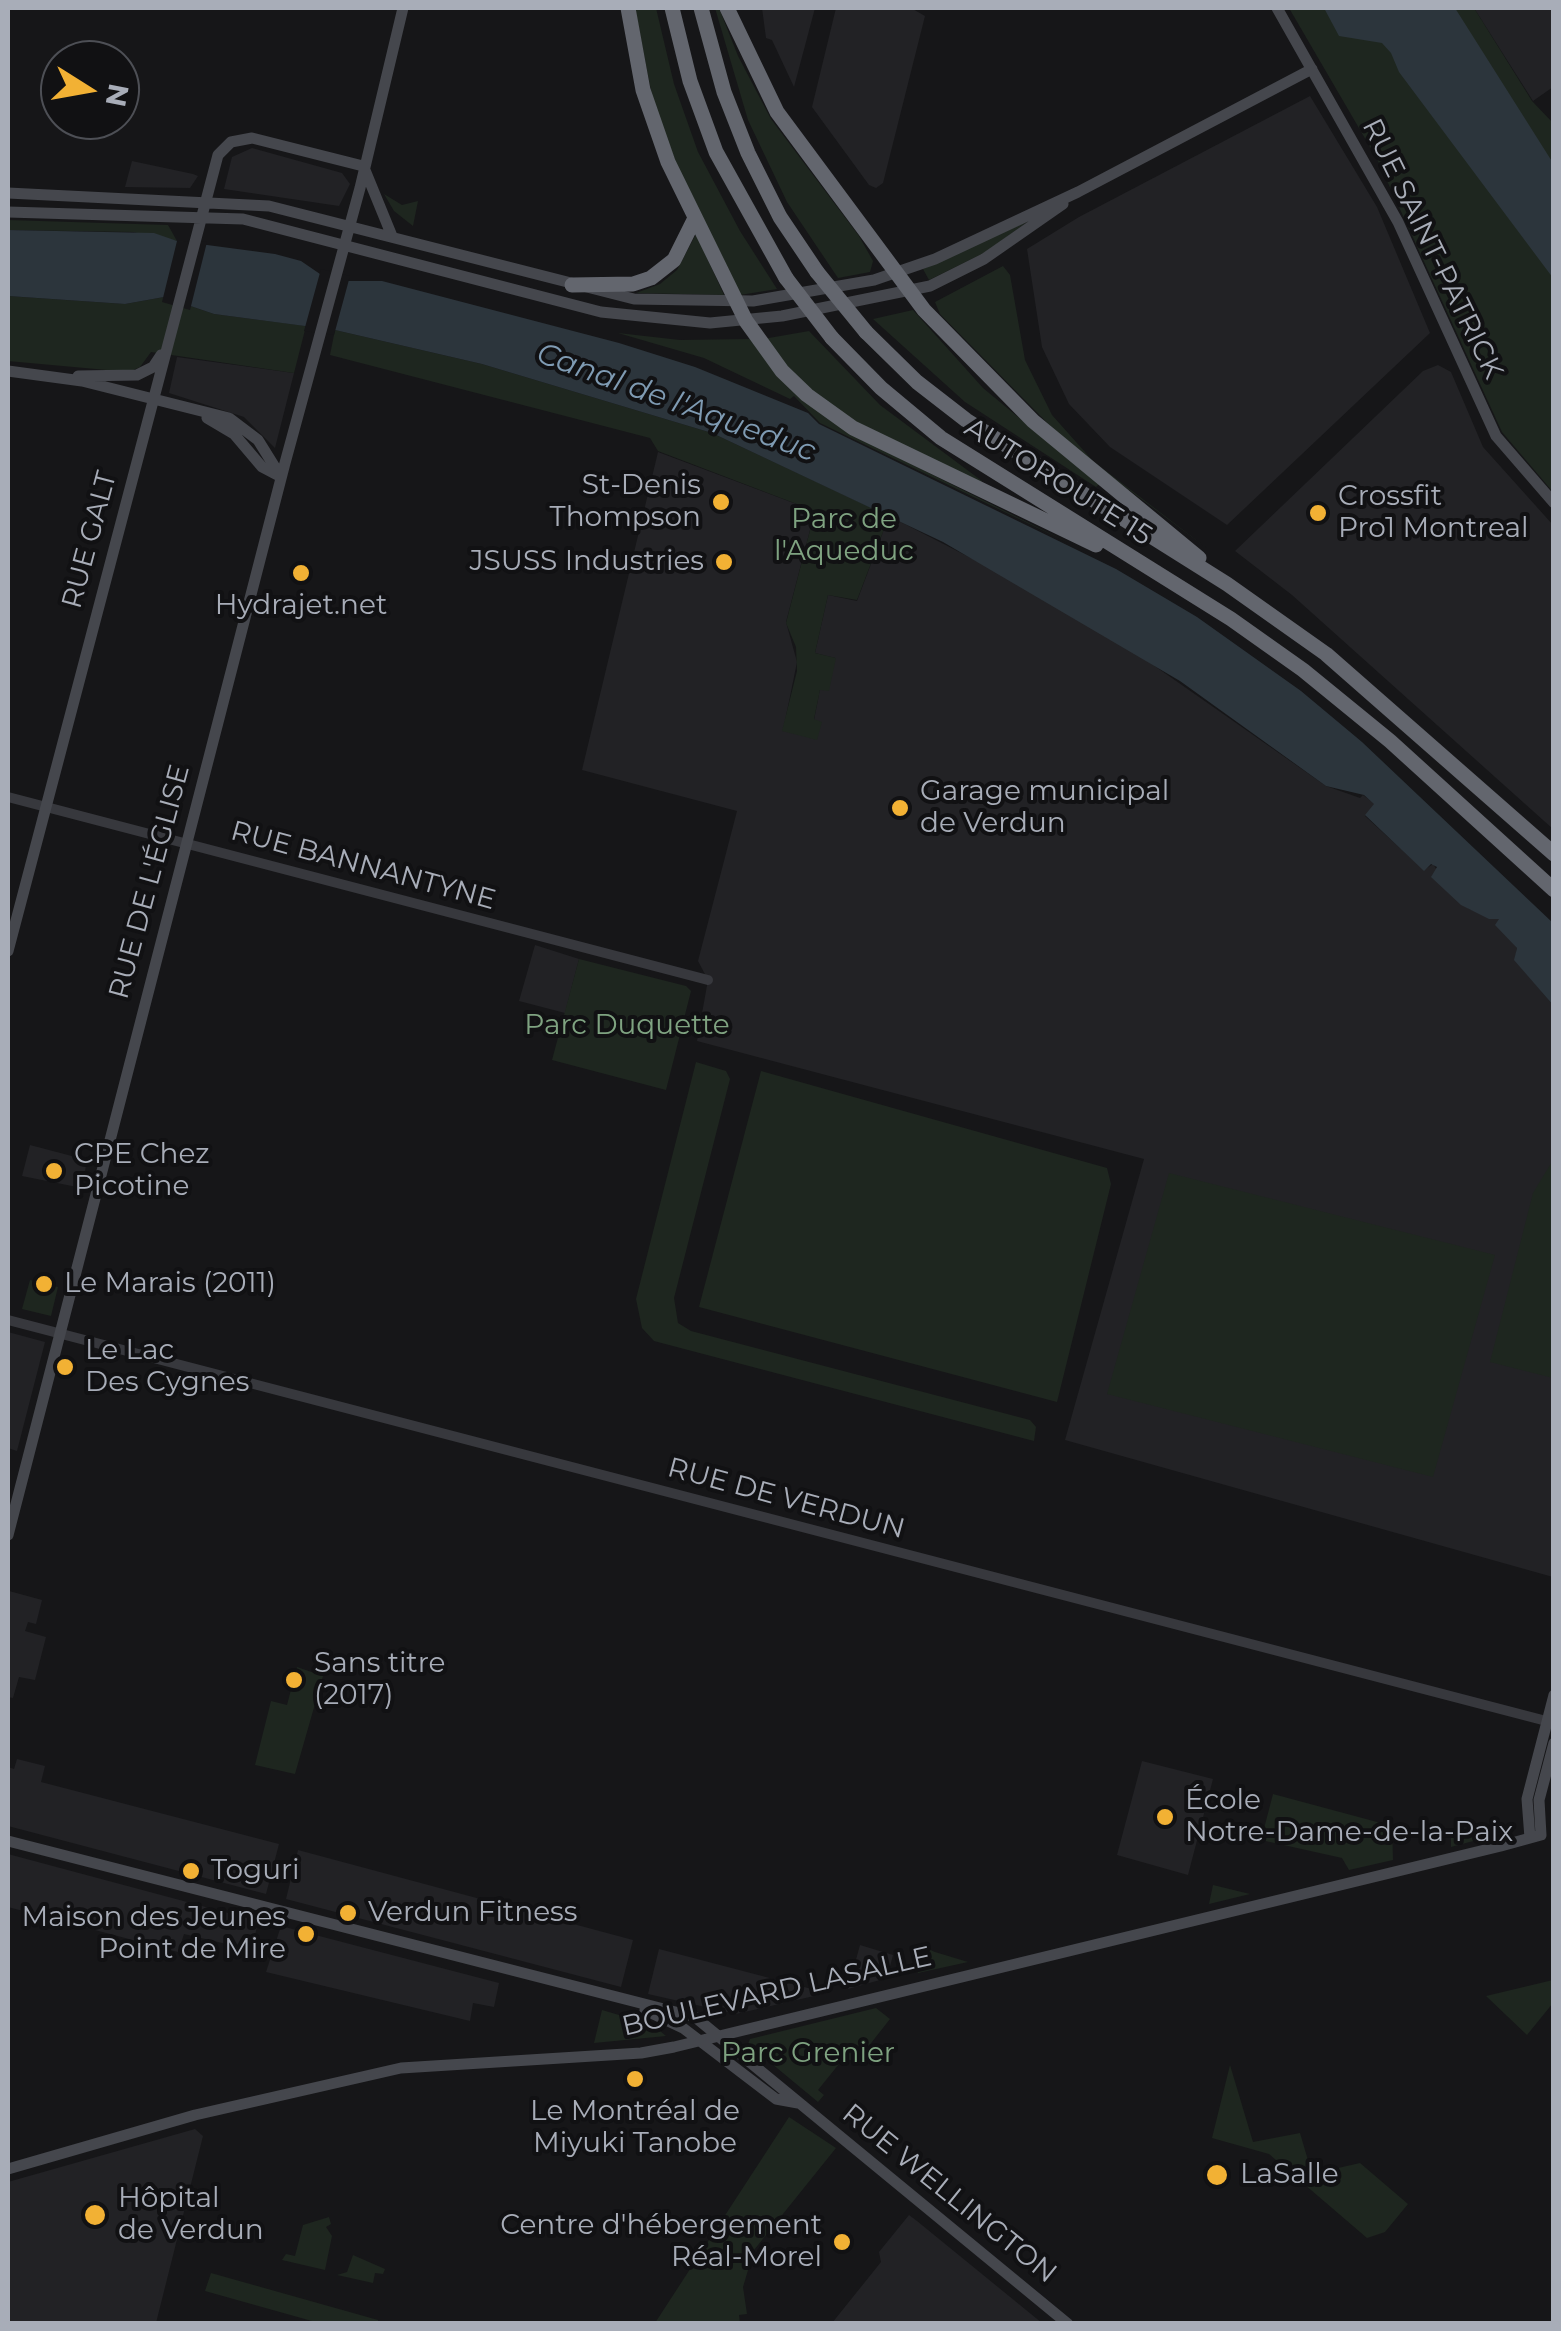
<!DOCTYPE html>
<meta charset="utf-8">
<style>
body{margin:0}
#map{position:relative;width:1561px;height:2331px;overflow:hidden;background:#161618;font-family:Montserrat,sans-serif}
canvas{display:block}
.frame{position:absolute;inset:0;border:10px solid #a8adb8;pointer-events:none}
.north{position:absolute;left:40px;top:40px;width:100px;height:100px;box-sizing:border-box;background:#111113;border:2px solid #4d4f55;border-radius:50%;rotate:101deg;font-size:28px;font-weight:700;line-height:40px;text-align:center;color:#a8adb8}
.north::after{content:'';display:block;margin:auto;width:35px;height:45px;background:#f2b134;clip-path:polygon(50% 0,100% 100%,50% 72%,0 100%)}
</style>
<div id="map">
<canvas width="1561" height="2331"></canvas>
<div class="frame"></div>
<div class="north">N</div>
</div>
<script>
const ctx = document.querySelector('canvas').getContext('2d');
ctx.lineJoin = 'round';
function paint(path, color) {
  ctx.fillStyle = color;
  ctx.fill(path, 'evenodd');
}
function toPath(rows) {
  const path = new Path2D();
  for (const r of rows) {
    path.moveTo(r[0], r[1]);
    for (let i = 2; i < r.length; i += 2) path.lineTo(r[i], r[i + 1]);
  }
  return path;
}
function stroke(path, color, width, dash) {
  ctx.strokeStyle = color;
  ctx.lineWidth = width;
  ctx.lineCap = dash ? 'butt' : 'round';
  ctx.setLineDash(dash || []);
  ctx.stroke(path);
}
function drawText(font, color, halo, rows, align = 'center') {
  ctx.font = font + ' Montserrat,sans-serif';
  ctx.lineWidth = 8;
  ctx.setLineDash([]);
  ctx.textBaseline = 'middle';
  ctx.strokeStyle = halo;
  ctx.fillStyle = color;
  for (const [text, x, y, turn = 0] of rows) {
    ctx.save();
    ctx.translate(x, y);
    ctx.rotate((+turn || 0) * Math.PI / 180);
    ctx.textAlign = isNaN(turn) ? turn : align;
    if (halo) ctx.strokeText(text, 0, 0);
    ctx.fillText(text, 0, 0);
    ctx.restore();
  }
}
paint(toPath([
 [762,8,815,8,794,87,772,40,766,38],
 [836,8,911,8,925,16,883,183,876,188,869,185,812,107],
 [1474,8,1553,8,1553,87,1533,101],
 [1310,96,1377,207,1430,333,1227,525,1110,447,1069,404,1042,347,1027,249,1079,217],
 [252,148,342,173,350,184,339,206,224,189,232,157],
 [132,161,193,174,198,176,190,188,125,187],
 [177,357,294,373,275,448,244,417,169,393],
 [1438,365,1451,372,1483,447,1553,525,1553,829,1292,595,1235,551,1423,371],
 [658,452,815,511,786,622,797,662,783,731,814,720,820,689,835,658,815,653,828,595,857,601,889,516,1004,575,1139,655,1326,786,1360,798,1363,795,1375,804,1365,816,1424,870,1433,864,1437,870,1432,876,1469,909,1499,919,1517,948,1515,960,1553,1005,1553,1577,1065,1440,1144,1159,697,1041,708,980,698,961,737,811,582,770],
 [535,945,579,959,565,1013,519,1001],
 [30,1145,87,1160,82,1188,22,1176],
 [8,1332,45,1342,17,1451,8,1448],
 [9,1591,42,1600,36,1624,28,1622,25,1631,46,1637,35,1680,19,1677,13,1698,8,1697],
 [17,1759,45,1766,41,1782,279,1844,266,1894,8,1826,8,1767,14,1769],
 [1142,1761,1213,1779,1188,1875,1117,1855],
 [298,1850,633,1940,621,1987,286,1899],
 [8,1854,258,1921,252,1950,184,1934,178,1952,8,1907],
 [281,1926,499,1983,494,2007,473,2003,470,2021,266,1972],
 [860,1945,893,1955,887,1978,848,1989],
 [659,1949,827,1993,736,2014,648,1994],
 [195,2129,203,2136,156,2323,8,2323,8,2182],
 [909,2215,917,2221,1042,2323,832,2323,881,2262,879,2252]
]), '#222225');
paint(toPath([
 [635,8,656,8,674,84,698,152,740,231,777,289,740,295,679,171,653,101],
 [715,8,719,8,738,56,771,119,859,236,873,261,870,272,838,278,787,202,748,120],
 [1289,8,1474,8,1532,101,1553,123,1553,492,1502,432,1377,159],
 [384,194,402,205,418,201,413,226,394,211],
 [8,220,168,225,177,241,133,232,8,230],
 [1030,220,986,252,929,280,923,269],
 [696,234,724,295,636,293,660,284,677,270],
 [1003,266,1010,275,1025,360,1052,415,1093,461,1208,549,1069,445,940,314,935,302],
 [8,296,125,304,164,297,214,314,306,326,294,373,151,352,140,367,129,372,8,361],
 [913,310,983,388,1099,484,1096,487,965,402,873,319],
 [335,330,482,364,712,433,889,516,857,600,828,595,815,653,836,658,829,691,820,690,814,719,822,722,817,740,782,731,797,671,796,647,786,623,815,511,658,451,650,438,330,355],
 [809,331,880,405,982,481,980,485,839,413,793,375,763,339],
 [618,333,680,340,750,339,780,377,881,449,1073,545,820,423,794,396,790,399,704,358],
 [579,959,686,986,691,991,666,1090,552,1060],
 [696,1062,726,1071,730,1079,674,1298,678,1323,691,1331,1030,1420,1036,1427,1034,1441,654,1341,642,1328,636,1299],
 [761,1071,1107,1168,1111,1184,1057,1402,699,1307],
 [1553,1160,1554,1160,1553,1378,1490,1362,1533,1193],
 [1169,1173,1495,1255,1433,1477,1107,1394],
 [30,1280,58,1287,51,1316,22,1309],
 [297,1667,323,1676,295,1774,255,1765,271,1701,287,1705],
 [1273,1794,1392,1826,1393,1860,1349,1870,1342,1858,1261,1840],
 [1478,1825,1503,1833,1451,1847,1451,1838,1460,1828,1476,1831],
 [1213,1885,1250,1894,1209,1904],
 [921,1946,935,1952,968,1962,918,1973],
 [1553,1980,1553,2003,1527,2035,1486,1996],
 [876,2008,890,2019,857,2061,843,2059,818,2090,824,2095,818,2102,748,2044,750,2039],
 [602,2010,653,2025,666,2036,594,2043],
 [1230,2065,1253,2142,1300,2133,1312,2174,1360,2163,1408,2204,1385,2232,1367,2238,1269,2154,1212,2138],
 [789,2117,836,2148,754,2250,743,2287,747,2314,739,2315,740,2323,655,2323],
 [329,2217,331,2224,326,2227,332,2236,325,2270,282,2260,286,2254,295,2256,303,2225],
 [353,2255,385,2269,383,2274,375,2273,373,2283,337,2275,347,2272],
 [211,2273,378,2320,378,2323,319,2323,205,2291]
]), '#1e261f');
paint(toPath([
 [1324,8,1455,8,1553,163,1553,278,1399,72,1391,53,1382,43,1339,36],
 [8,230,154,233,177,241,275,254,301,261,320,274,348,281,382,281,619,343,695,367,808,413,819,424,1116,569,1197,617,1301,691,1362,742,1553,923,1553,1005,1514,960,1517,948,1495,925,1499,919,1489,919,1461,905,1431,877,1437,867,1431,864,1424,871,1365,815,1374,804,1364,795,1326,786,1180,681,943,542,712,433,482,364,335,330,214,314,164,297,125,304,8,296]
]), '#2c353c');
paint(toPath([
 [177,241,207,242,190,310,162,302],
 [321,269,350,276,334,335,304,331]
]), '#161618');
stroke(toPath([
 [8,797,708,980],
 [8,1320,1554,1723]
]), '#37383d', 10);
stroke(toPath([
 [1277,8,1398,222,1496,436,1554,503],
 [365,170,392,236],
 [8,193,269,206,634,299,753,301,874,280,935,259,1078,192,1312,69],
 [8,212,243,219,601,312,710,323,782,316,930,286,984,259,1063,204],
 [8,371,82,381,229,418,258,440,281,477],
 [78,376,137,375,153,367,161,355],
 [207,418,234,434,262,467,281,477],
 [8,951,218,155,231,142,252,138,363,166],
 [8,1535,285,463,360,188,403,8],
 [1530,1838,1527,1799,1554,1695],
 [8,1841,695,2017,1068,2324],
 [645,2010,683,2028,776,2099,798,2103],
 [8,2169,195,2115,401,2068,641,2053,674,2047,1501,1846,1541,1835,1539,1800,1554,1743]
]), '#45474d', 11);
stroke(toPath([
 [628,8,643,90,668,162,746,321,782,371,807,395,853,428,1096,545],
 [672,8,690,81,716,152,786,278],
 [701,8,724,92,748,153,780,217,817,272],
 [727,8,777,112,924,310,1033,421,1199,558],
 [572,285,633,284,651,278,674,260,694,220],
 [866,332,917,382,966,420,1227,584,1326,654,1554,854],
 [832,338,881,388,941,438,1231,619,1303,670,1390,741,1554,890]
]), '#63666e', 15);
stroke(toPath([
 [817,272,866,332],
 [786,278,832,338]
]), '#63666e', 15);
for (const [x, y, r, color] of [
 [721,502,10,"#f2b134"],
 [1318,513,10,"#f2b134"],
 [724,562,10,"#f2b134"],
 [301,573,10,"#f2b134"],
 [900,808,10,"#f2b134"],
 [54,1171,10,"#f2b134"],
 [44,1284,10,"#f2b134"],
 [65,1367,10,"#f2b134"],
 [294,1680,10,"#f2b134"],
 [1165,1817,10,"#f2b134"],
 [191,1871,10,"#f2b134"],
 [348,1913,10,"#f2b134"],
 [306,1934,10,"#f2b134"],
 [635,2079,10,"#f2b134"],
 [1217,2175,12,"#f2b134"],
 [95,2215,12,"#f2b134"],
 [842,2242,10,"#f2b134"]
]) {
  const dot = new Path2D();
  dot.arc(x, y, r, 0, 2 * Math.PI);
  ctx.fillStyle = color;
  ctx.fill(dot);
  stroke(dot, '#111113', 4);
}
drawText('28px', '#a8adb8', '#111113', [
 ["RUE SAINT-PATRICK",1432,249,64],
 ["AUTOROUTE 15",1058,482,32],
 ["RUE GALT",90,540,-75],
 ["RUE BANNANTYNE",363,866,15],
 ["RUE DE L'ÉGLISE",150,882,-75],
 ["RUE DE VERDUN",786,1499,15],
 ["BOULEVARD LASALLE",777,1992,-13],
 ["RUE WELLINGTON",949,2194,39]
]);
drawText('28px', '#a8adb8', '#111113', [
 ["St-Denis",701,486,"right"],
 ["Thompson",701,518,"right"],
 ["Crossfit",1338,497],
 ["Pro1 Montreal",1338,529],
 ["JSUSS Industries",704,562,"right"],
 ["Hydrajet.net",301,606,"center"],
 ["Garage municipal",920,792],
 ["de Verdun",920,824],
 ["CPE Chez",74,1155],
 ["Picotine",74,1187],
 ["Le Marais (2011)",64,1284],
 ["Le Lac",85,1351],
 ["Des Cygnes",85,1383],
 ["Sans titre",314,1664],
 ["(2017)",314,1696],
 ["École",1185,1801],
 ["Notre-Dame-de-la-Paix",1185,1833],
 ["Toguri",211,1871],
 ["Verdun Fitness",368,1913],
 ["Maison des Jeunes",286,1918,"right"],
 ["Point de Mire",286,1950,"right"],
 ["Le Montréal de",635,2112,"center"],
 ["Miyuki Tanobe",635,2144,"center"],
 ["LaSalle",1240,2175],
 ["Hôpital",118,2199],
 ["de Verdun",118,2231],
 ["Centre d'hébergement",822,2226,"right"],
 ["Réal-Morel",822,2258,"right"]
], 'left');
drawText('28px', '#7fa381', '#111113', [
 ["Parc de",844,520],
 ["l'Aqueduc",844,552],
 ["Parc Duquette",627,1026],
 ["Parc Grenier",808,2054]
]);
drawText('italic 30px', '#7f9bb3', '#111113', [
 ["Canal de l'Aqueduc",676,403,20]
]);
</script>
